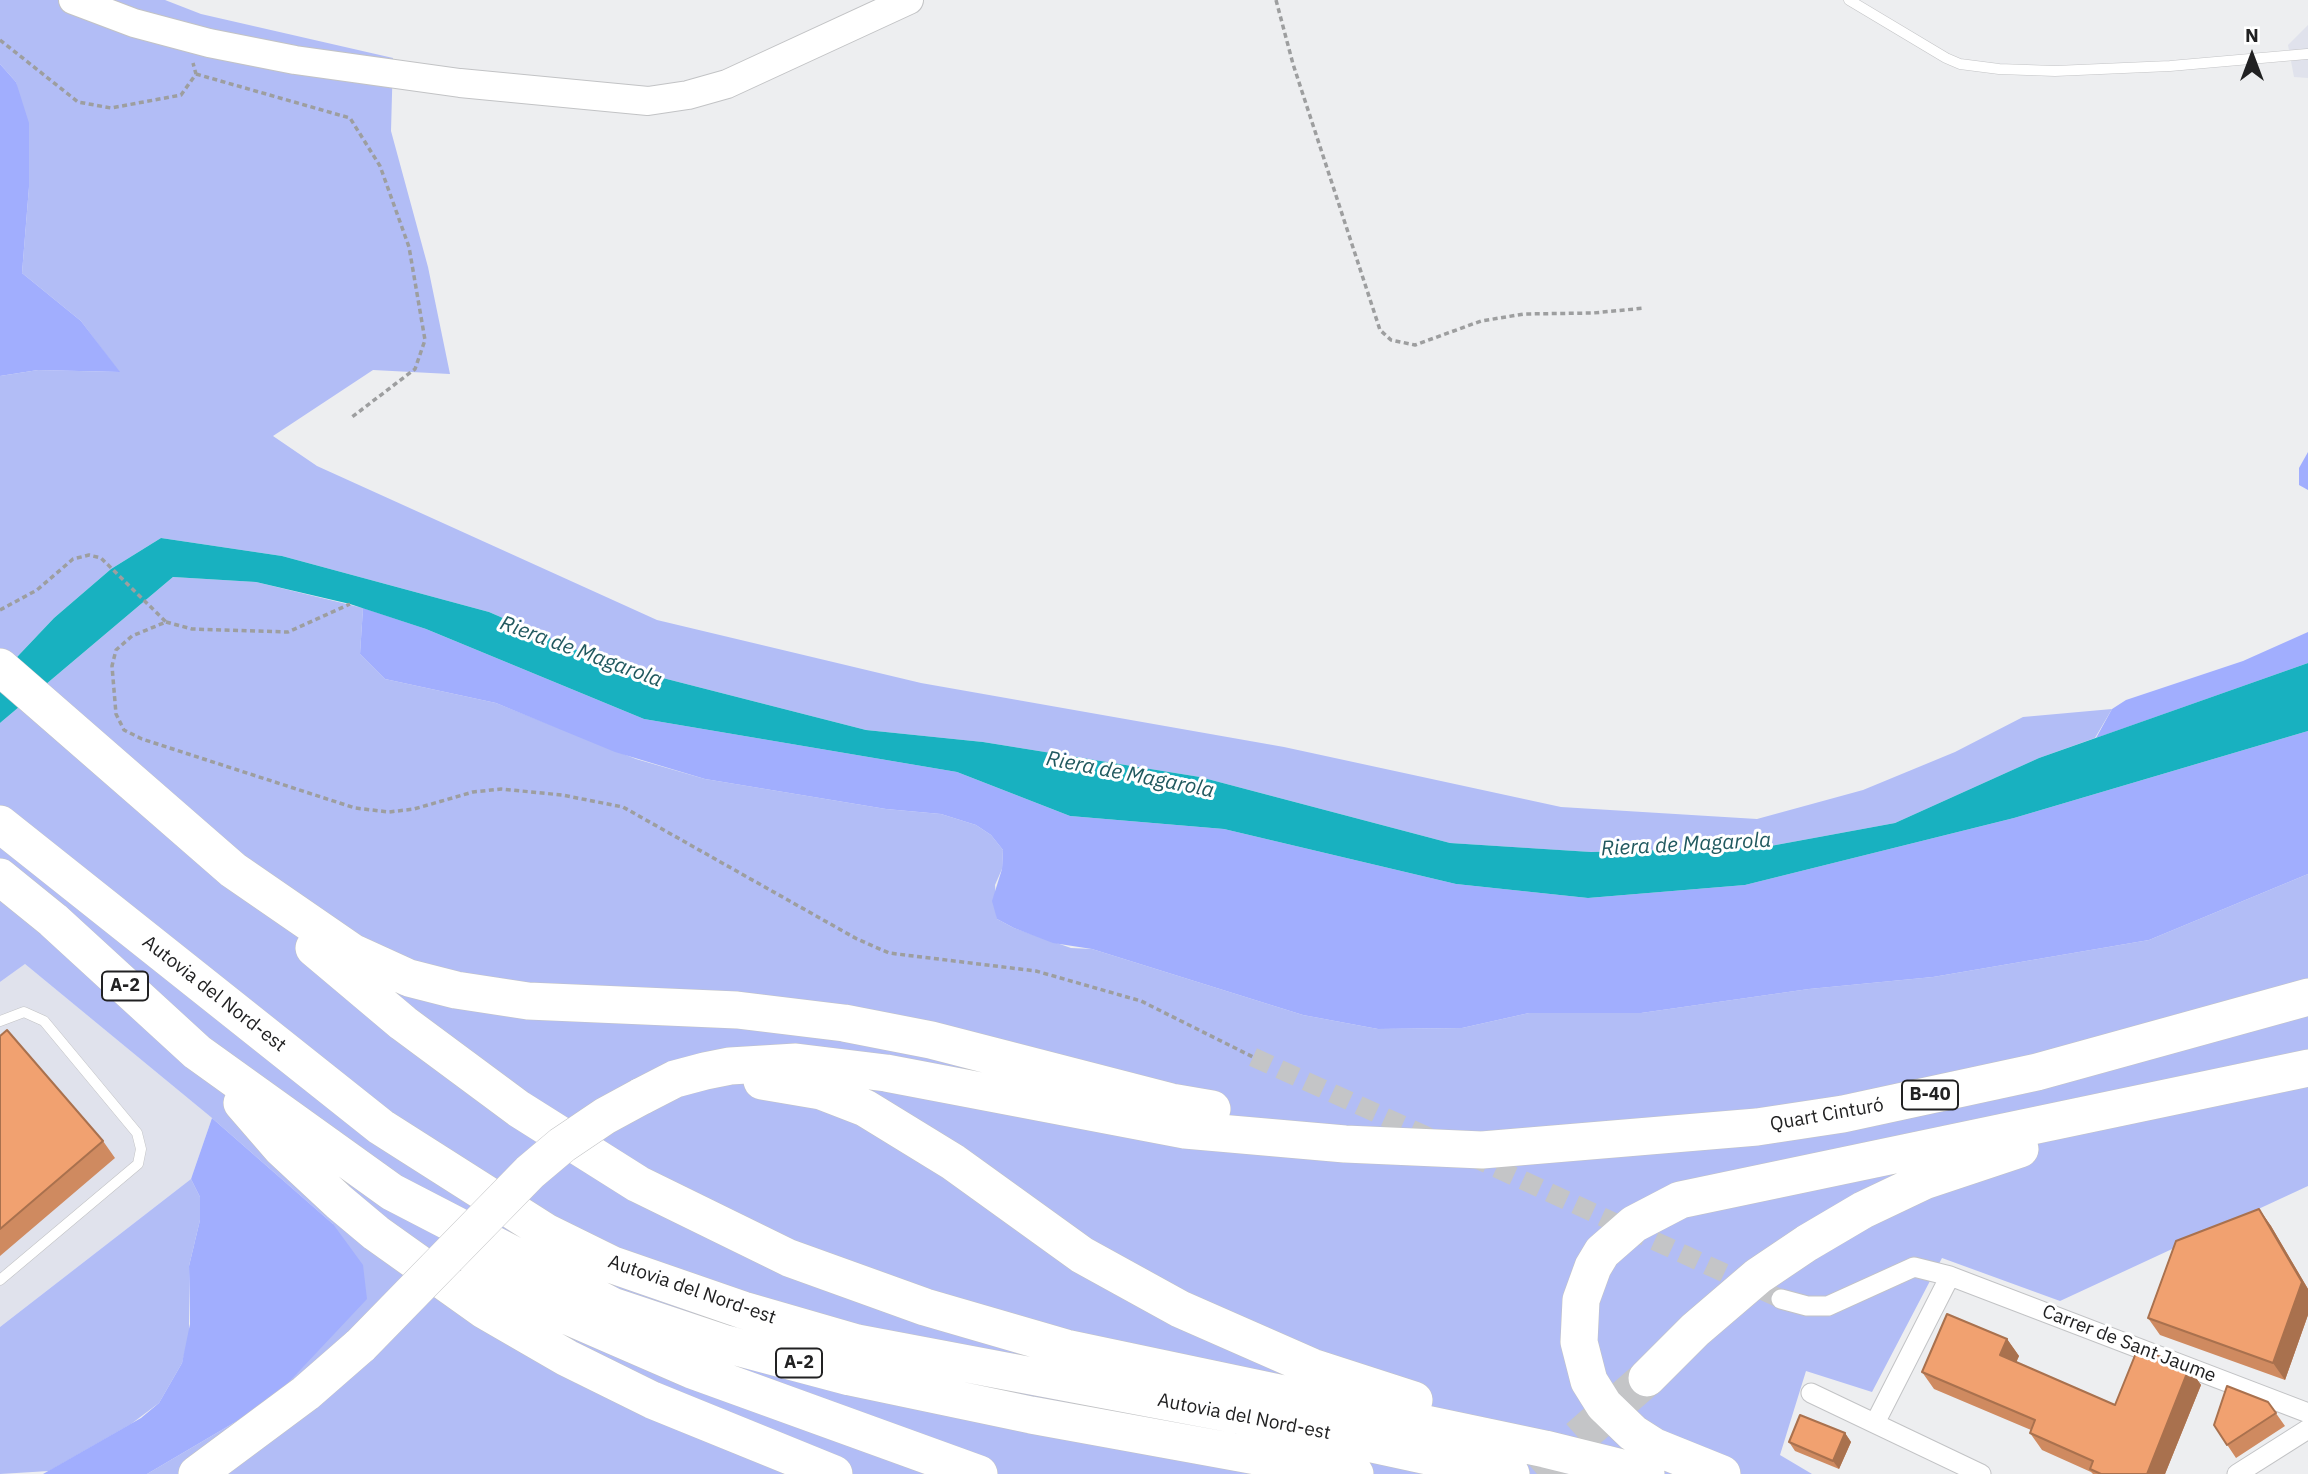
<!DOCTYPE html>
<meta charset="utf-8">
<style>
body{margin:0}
#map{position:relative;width:2308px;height:1474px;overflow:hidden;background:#edeef0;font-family:"IBM Plex Sans",sans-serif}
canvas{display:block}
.north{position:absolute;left:2217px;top:21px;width:70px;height:70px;-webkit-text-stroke:5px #fff;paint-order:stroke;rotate:0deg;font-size:19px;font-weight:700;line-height:28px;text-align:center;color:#212122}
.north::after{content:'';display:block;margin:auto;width:24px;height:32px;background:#212122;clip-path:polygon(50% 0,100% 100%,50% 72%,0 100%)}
</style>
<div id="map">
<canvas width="2308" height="1474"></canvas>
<div class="north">N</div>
</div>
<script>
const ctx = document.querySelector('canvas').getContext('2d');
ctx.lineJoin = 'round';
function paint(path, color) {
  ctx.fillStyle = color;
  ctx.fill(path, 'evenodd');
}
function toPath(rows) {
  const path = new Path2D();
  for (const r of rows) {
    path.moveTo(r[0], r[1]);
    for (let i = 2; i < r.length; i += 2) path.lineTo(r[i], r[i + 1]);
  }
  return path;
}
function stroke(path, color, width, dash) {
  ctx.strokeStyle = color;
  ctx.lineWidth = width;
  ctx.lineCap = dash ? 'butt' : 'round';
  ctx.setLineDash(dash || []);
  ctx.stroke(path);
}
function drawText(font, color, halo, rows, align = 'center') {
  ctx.font = font + ' "IBM Plex Sans",sans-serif';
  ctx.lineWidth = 6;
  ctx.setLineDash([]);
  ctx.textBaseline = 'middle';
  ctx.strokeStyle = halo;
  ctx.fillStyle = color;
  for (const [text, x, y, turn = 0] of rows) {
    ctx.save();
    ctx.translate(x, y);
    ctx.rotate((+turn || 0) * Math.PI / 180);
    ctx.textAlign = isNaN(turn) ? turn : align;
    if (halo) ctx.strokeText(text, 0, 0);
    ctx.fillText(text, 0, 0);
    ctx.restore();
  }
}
paint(toPath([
 [2308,25,2308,78,2294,77,2288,45],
 [25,964,212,1118,191,1179,0,1327,0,982]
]), '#e0e2ec');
paint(toPath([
 [0,0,165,0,201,14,393,58,391,131,428,267,450,374,373,370,273,436,317,466,657,620,921,683,1284,747,1561,807,1757,819,1863,790,1955,752,2023,717,2112,709,2095,738,2039,758,1895,823,1765,847,1590,852,1450,843,1200,777,983,742,866,730,612,665,489,612,282,556,161,538,111,569,54,618,0,675,0,376,38,370,119,372,81,321,22,273,29,187,16,82,0,64],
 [173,577,256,582,363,608,360,654,385,679,496,703,636,759,705,779,886,809,941,814,976,825,991,835,1003,850,1002,869,995,885,997,919,1014,928,1071,948,1092,949,1303,1015,1378,1029,1462,1028,1529,1013,1641,1013,1809,989,1933,977,2149,940,2308,874,2308,1186,2060,1301,1942,1258,1872,1392,1806,1371,1780,1455,1812,1474,147,1474,271,1401,333,1224,212,1118,25,964,0,982,0,723],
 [191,1179,200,1197,200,1220,189,1266,189,1337,182,1363,159,1403,131,1424,49,1471,0,1474,0,1327]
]), '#b2bdf6');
paint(toPath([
 [0,64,16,82,29,123,29,187,22,273,81,321,120,372,38,370,0,376],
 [2308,452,2308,490,2299,485,2299,468],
 [363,608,426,629,644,719,957,772,1070,816,1224,829,1456,884,1588,898,1745,885,2014,818,2308,731,2308,874,2149,940,1933,977,1809,989,1641,1013,1529,1013,1462,1028,1378,1029,1303,1015,1092,949,1053,943,1014,928,997,919,992,901,1002,869,1003,850,991,835,976,825,941,814,886,809,705,779,615,752,496,703,385,679,360,654],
 [2308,632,2308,663,2096,738,2112,709,2126,700,2243,661],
 [212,1118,333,1224,363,1265,367,1299,271,1401,147,1474,43,1474,141,1418,159,1403,182,1363,190,1324,189,1266,200,1220,200,1197,191,1179]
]), '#a1aefe');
paint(toPath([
 [161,538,282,556,489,612,612,665,866,730,983,742,1200,777,1450,843,1591,852,1765,847,1895,823,2039,758,2308,663,2308,731,2014,818,1745,885,1588,898,1456,884,1224,829,1070,816,957,772,644,719,426,629,350,604,256,582,173,577,0,723,0,675,54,618,111,569]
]), '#18b1c0');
stroke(toPath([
 [1253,1057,1433,1139],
 [1470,1156,1781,1299]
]), '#c4c5c7', 19, [19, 10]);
stroke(toPath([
 [1537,1474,1647,1378]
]), '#c4c5c7', 37, [37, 18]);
const service = toPath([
 [1849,0,1946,58,1960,64,1999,69,2055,71,2170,66,2307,54],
 [0,1021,24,1012,44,1021,137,1133,141,1149,138,1164,0,1280]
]);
const minor = toPath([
 [1781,1299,1807,1306,1828,1306,1914,1267,1950,1276,2308,1413],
 [1811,1393,1981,1474],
 [1875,1423,1950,1276],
 [2237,1474,2308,1429]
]);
const secondary = toPath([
 [73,0,134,23,209,43,295,60,460,83,648,101,688,95,727,84,909,0]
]);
const motorway = toPath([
 [0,667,233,870,352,952,409,978,456,990,528,1001,737,1010,844,1023,931,1040,1171,1102,1212,1109],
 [0,824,381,1127,546,1232,613,1265,743,1310,857,1343,1238,1415,1511,1474],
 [0,877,53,920,197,1052,392,1192,612,1306,726,1344,850,1377,1031,1415,1355,1474],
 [314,948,403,1023,519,1109,638,1184,789,1258,925,1307,1066,1348,1545,1449,1646,1474],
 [762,1081,821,1091,865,1108,953,1162,1082,1255,1180,1309,1312,1367,1414,1400],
 [640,1097,675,1079,705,1071,730,1066,796,1062,886,1073,1185,1130,1345,1144,1482,1150,1757,1127,1843,1114,2037,1072,2308,997],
 [242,1103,281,1148,339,1202,376,1233,484,1310,567,1358,652,1400,834,1474],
 [479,1266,570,1317,692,1370,979,1474],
 [1647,1378,1695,1330,1758,1276,1807,1243,1863,1210,1924,1181,2020,1149],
 [197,1474,306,1393,361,1345],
 [1722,1474,1655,1447,1633,1433,1604,1405,1589,1381,1579,1342,1581,1300,1593,1267,1602,1252,1634,1224,1680,1200,2308,1068]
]);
stroke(service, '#c2c3c5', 11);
stroke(minor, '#c2c3c5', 21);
stroke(secondary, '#c2c3c5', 30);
stroke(motorway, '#c2c3c5', 38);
stroke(toPath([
 [1276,0,1293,64,1380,330,1391,340,1415,345,1481,321,1524,314,1593,313,1645,308],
 [0,40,78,102,111,108,181,95,196,74,193,63],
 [196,74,350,118,380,166,409,247,425,340,415,369,352,417],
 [0,610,37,590,73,559,89,555,101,558,166,622,132,636,116,650,112,666,116,714,124,730,142,739,355,808,389,812,414,809,473,792,501,789,562,795,623,807,857,939,889,953,1036,971,1141,1001,1253,1057],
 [166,622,192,629,288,632,350,604]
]), '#9d9e9f', 3.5, [5, 3.5]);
stroke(service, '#fff', 10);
stroke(minor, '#fff', 19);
stroke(secondary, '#fff', 28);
stroke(motorway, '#fff', 37);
const motorwayBridge = toPath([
 [361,1345,530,1172,562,1145,605,1116,640,1097]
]);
stroke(motorwayBridge, '#c2c3c5', 38, []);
stroke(motorwayBridge, '#fff', 37);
paint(toPath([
 [0,1036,103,1141,115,1158,0,1256],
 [2259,1209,2271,1226,2308,1289,2308,1315,2285,1380,2160,1335,2148,1318],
 [2007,1339,2019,1356,2016,1362,2115,1405,2189,1368,2201,1385,2165,1474,2093,1474,2091,1472,2042,1450,2030,1433,2031,1430,1934,1389,1922,1372],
 [2268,1402,2285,1426,2236,1458,2214,1425],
 [1845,1433,1851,1442,1839,1469,1795,1451,1789,1442]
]), '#cf8a60');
paint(toPath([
 [2259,1209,2271,1226,2308,1289,2308,1315,2285,1380,2273,1363],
 [2007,1339,2019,1356,2012,1372,2000,1355],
 [2189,1368,2201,1385,2165,1474,2147,1474],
 [1845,1433,1851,1442,1839,1469,1833,1461]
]), '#a9714e');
const building = toPath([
 [7,1030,103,1141,0,1229,0,1036,7,1030],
 [2259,1209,2302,1282,2273,1363,2148,1318,2176,1241,2259,1209],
 [1947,1314,2007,1339,2000,1355,2115,1405,2138,1348,2189,1368,2147,1474,2101,1474,2090,1469,2093,1461,2030,1433,2035,1420,1922,1372,1947,1314],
 [2227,1386,2268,1402,2276,1413,2227,1445,2214,1425,2227,1386],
 [1800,1415,1845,1433,1833,1461,1789,1442,1800,1415]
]);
paint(building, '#f1a170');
stroke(building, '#a9714e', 2);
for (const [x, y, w] of [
 [125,986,46],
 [1930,1095,56],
 [799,1363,46]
]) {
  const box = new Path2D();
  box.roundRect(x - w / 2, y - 14.5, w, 29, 5);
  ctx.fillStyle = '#fff';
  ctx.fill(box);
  stroke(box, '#212122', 2);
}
drawText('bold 18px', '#212122', null, [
 ["A-2",125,986],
 ["B-40",1930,1095],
 ["A-2",799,1363]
]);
drawText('19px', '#212122', '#fff', [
 ["Autovia del Nord-est",214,994,38],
 ["Quart Cinturó",1827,1115,-10],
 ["Autovia del Nord-est",692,1290,19],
 ["Carrer de Sant Jaume",2129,1344,21],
 ["Autovia del Nord-est",1244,1417,11]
]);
drawText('italic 21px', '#21595f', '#fff', [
 ["Riera de Magarola",581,652,20],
 ["Riera de Magarola",1130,775,11],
 ["Riera de Magarola",1686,845,-3]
]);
</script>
